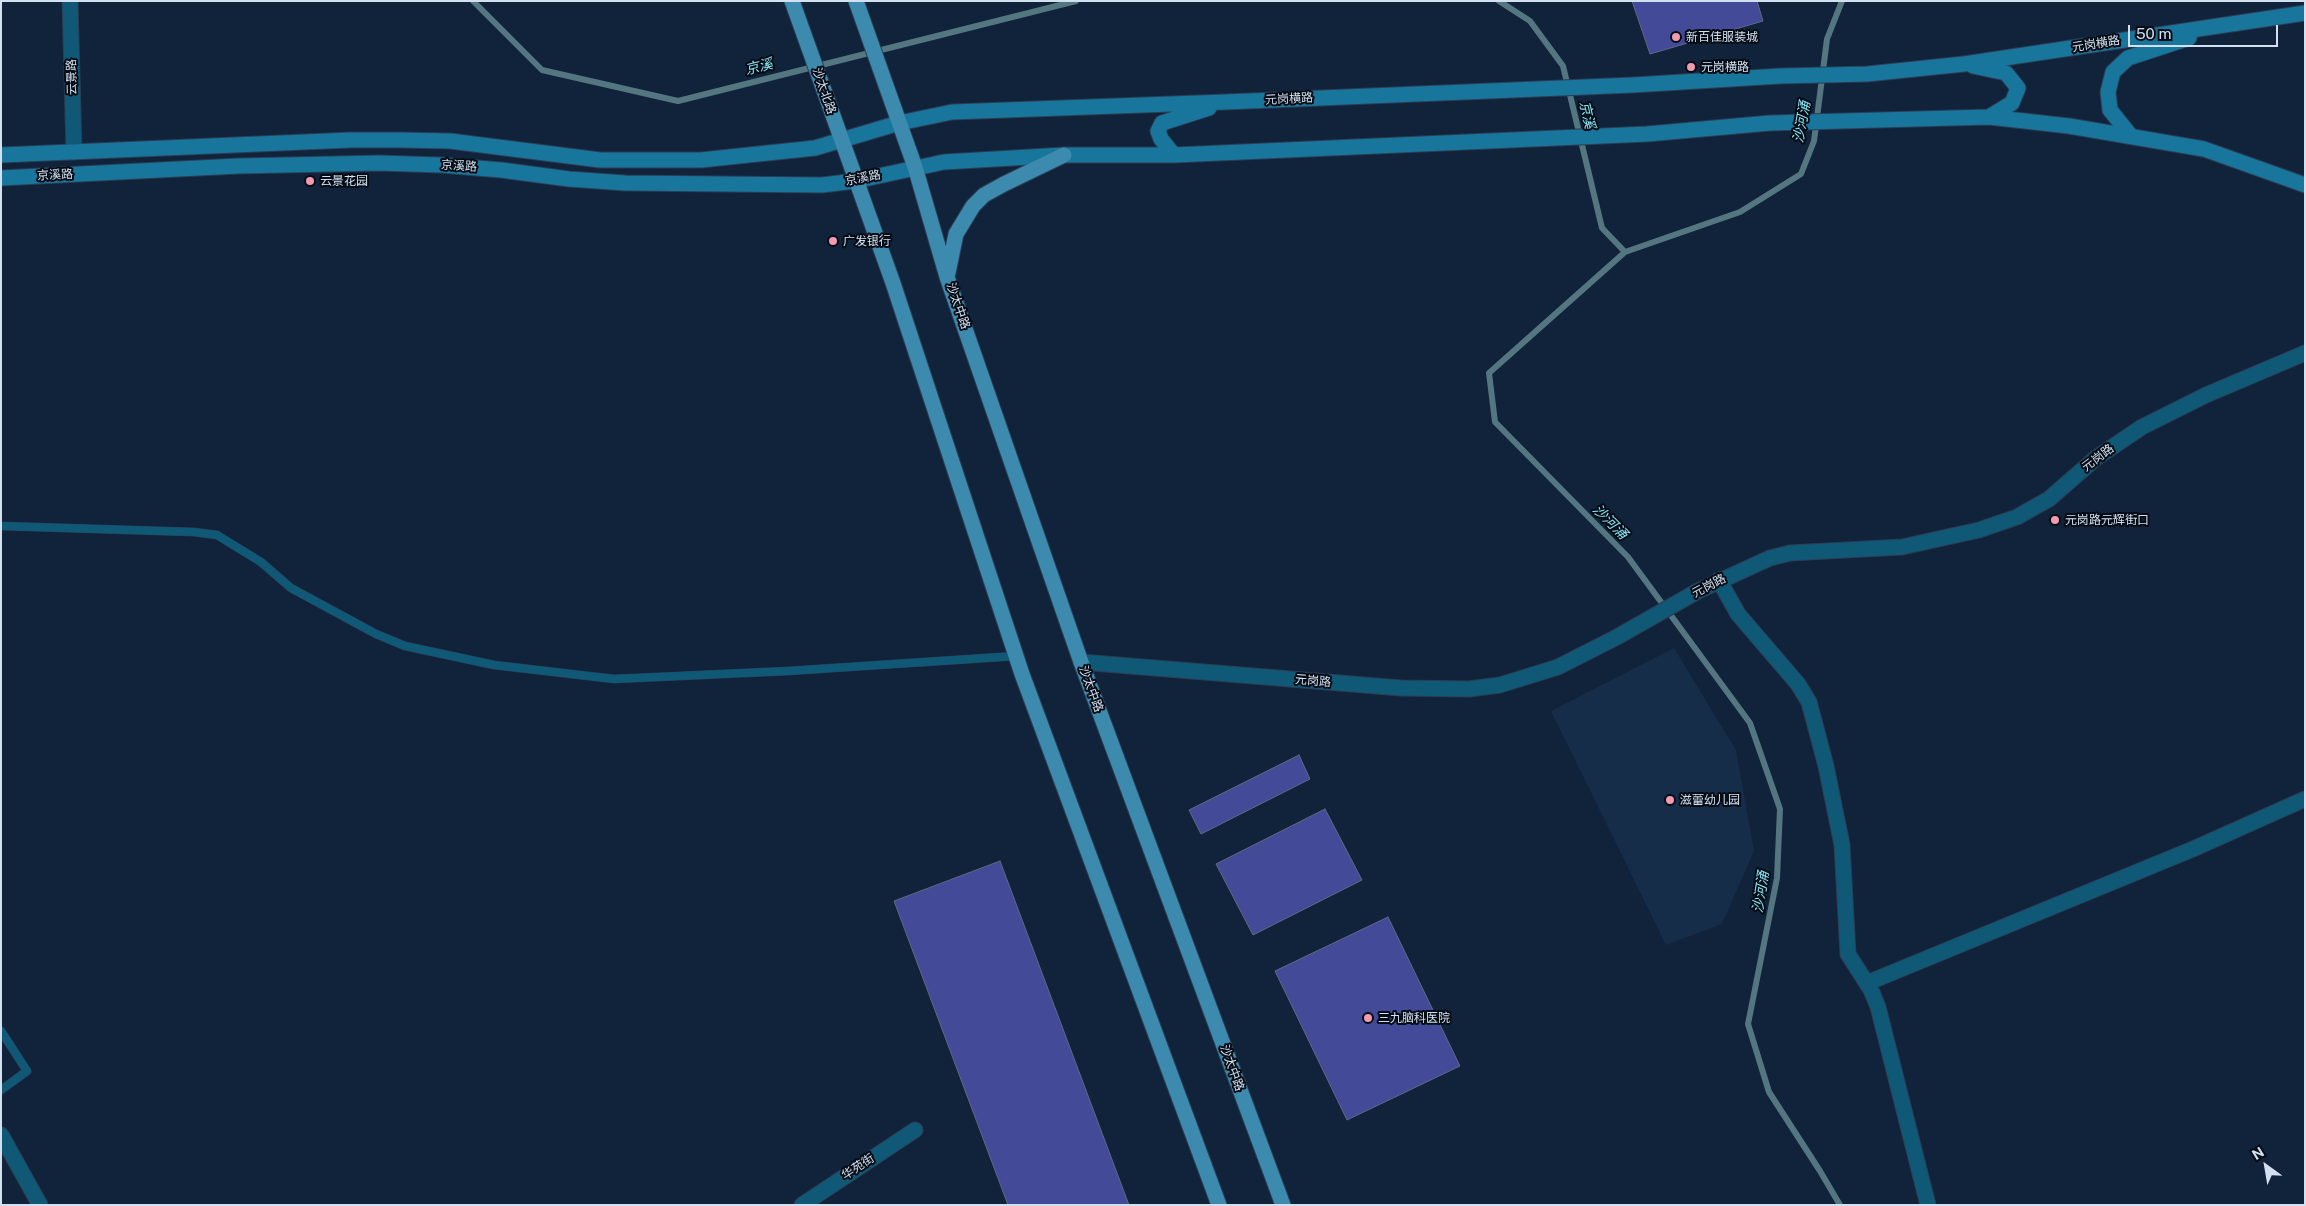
<!DOCTYPE html>
<meta charset="utf-8">
<style>
body{margin:0}
#map{position:relative;width:2306px;height:1206px;overflow:hidden;background:#10233a;font-family:"Public Sans",sans-serif}
canvas{display:block}
.frame{position:absolute;inset:0;border:2px solid #d3e0ef;pointer-events:none}
.north{position:absolute;left:2241px;top:1141px;width:50px;height:50px;-webkit-text-stroke:4px #050c16;paint-order:stroke;rotate:328deg;font-size:14px;font-weight:700;line-height:20px;text-align:center;color:#d3e0ef}
.north::after{content:'';display:block;margin:auto;width:18px;height:22px;background:#d3e0ef;clip-path:polygon(50% 0,100% 100%,50% 72%,0 100%)}
.scale{position:absolute;left:2128px;top:25px;width:150px;height:22px;box-sizing:border-box;border:2px solid #d3e0ef;border-top:0;padding-left:6px;font-size:15px;line-height:18px;white-space:nowrap;color:#d3e0ef;-webkit-text-stroke:4px #050c16;paint-order:stroke}
</style>
<div id="map">
<canvas width="2306" height="1206"></canvas>
<div class="frame"></div>
<div class="north">N</div>
<div class="scale">50 m</div>
</div>
<script>
const ctx = document.querySelector('canvas').getContext('2d');
ctx.lineJoin = 'round';
function paint(path, color) {
  ctx.fillStyle = color;
  ctx.fill(path, 'evenodd');
}
function toPath(rows) {
  const path = new Path2D();
  for (const r of rows) {
    path.moveTo(r[0], r[1]);
    for (let i = 2; i < r.length; i += 2) path.lineTo(r[i], r[i + 1]);
  }
  return path;
}
function stroke(path, color, width, dash) {
  ctx.strokeStyle = color;
  ctx.lineWidth = width;
  ctx.lineCap = dash ? 'butt' : 'round';
  ctx.setLineDash(dash || []);
  ctx.stroke(path);
}
function drawText(font, color, halo, rows, align = 'center') {
  ctx.font = font + ' "Public Sans","Noto Sans SC",sans-serif';
  ctx.lineWidth = 4;
  ctx.setLineDash([]);
  ctx.textBaseline = 'middle';
  ctx.strokeStyle = halo;
  ctx.fillStyle = color;
  for (const [text, x, y, turn = 0] of rows) {
    ctx.save();
    ctx.translate(x, y);
    ctx.rotate((+turn || 0) * Math.PI / 180);
    ctx.textAlign = isNaN(turn) ? turn : align;
    if (halo) ctx.strokeText(text, 0, 0);
    ctx.fillText(text, 0, 0);
    ctx.restore();
  }
}
paint(toPath([
 [1674,648,1736,750,1754,851,1722,924,1666,945,1551,711]
]), '#152d49');
stroke(toPath([
 [473,1,542,70,678,101,1076,1],
 [1499,1,1530,21,1563,66,1602,228,1625,252],
 [1840,1205,1820,1171,1769,1092,1748,1024,1777,878,1780,809,1750,723,1628,557,1495,422,1489,373,1625,252,1740,212,1801,174,1814,141,1827,39,1842,1]
]), '#537680', 6);
const building = toPath([
 [1632,1,1757,1,1763,21,1650,54,1632,1],
 [1299,755,1310,779,1201,834,1189,810,1299,755],
 [1325,809,1362,880,1253,935,1216,864,1325,809],
 [1000,861,1129,1205,1008,1205,894,901,1000,861],
 [1388,917,1460,1066,1347,1120,1275,971,1388,917]
]);
paint(building, '#434b98');
stroke(building, '#616786', 1);
const service = toPath([
 [1,526,194,532,217,535,261,562,291,588,376,634,405,646,494,665,614,679,788,671,1016,656],
 [1,1031,27,1071,1,1090]
]);
const minor = toPath([
 [70,1,74,152],
 [1719,580,1738,614,1798,684,1809,702,1826,766,1842,845,1848,954,1871,990,1878,1007,1928,1205],
 [1867,983,2193,849,2305,799],
 [1,1135,40,1205],
 [802,1205,915,1130]
]);
const tertiary = toPath([
 [1081,662,1401,688,1469,689,1500,685,1558,667,1617,637,1698,591,1770,558,1790,553,1902,547,1979,530,2017,517,2049,499,2096,458,2142,427,2206,395,2305,353]
]);
const secondary = toPath([
 [1973,66,2006,73,2018,88,2012,103,1989,117],
 [2131,136,2110,110,2108,92,2113,72,2128,58,2189,38],
 [1,155,351,140,400,140,450,141,600,160,701,160,815,148,899,123,952,112,1225,102,1633,85,1780,76,1867,74,1964,64,2305,13],
 [1174,155,1161,139,1158,131,1162,123,1209,108],
 [1,178,238,166,379,163,441,165,501,170,569,179,625,183,822,185,855,181,944,162,1064,155,1174,155,1647,134,1770,123,1989,117,2069,126,2204,149,2305,185]
]);
const primary = toPath([
 [792,1,893,283,1022,674,1219,1205],
 [856,1,915,167,947,277,1081,662,1283,1205],
 [948,273,956,234,973,206,984,195,1004,184,1064,155]
]);
stroke(service, '#2b3d53', 9);
stroke(minor, '#2b3d53', 17);
stroke(tertiary, '#2b3d53', 17);
stroke(secondary, '#2b3d53', 17);
stroke(primary, '#2b3d53', 17);
stroke(service, '#0f5977', 8);
stroke(minor, '#0f5977', 15);
stroke(tertiary, '#0f5977', 15);
stroke(secondary, '#18759c', 15);
stroke(primary, '#3c8aae', 15);
for (const [x, y, r, color] of [
 [1676,37,5,"#f29aae"],
 [1691,67,5,"#f29aae"],
 [310,181,5,"#f29aae"],
 [833,241,5,"#f29aae"],
 [2055,520,5,"#f29aae"],
 [1670,800,5,"#f29aae"],
 [1368,1018,5,"#f29aae"]
]) {
  const dot = new Path2D();
  dot.arc(x, y, r, 0, 2 * Math.PI);
  ctx.fillStyle = color;
  ctx.fill(dot);
  stroke(dot, '#050c16', 2);
}
drawText('12px', '#d3e0ef', '#050c16', [
 ["新百佳服装城",1686,37],
 ["元岗横路",1701,67],
 ["云景花园",320,181],
 ["广发银行",843,241],
 ["元岗路元辉街口",2065,520],
 ["滋蕾幼儿园",1680,800],
 ["三九脑科医院",1378,1018]
], 'left');
drawText('12px', '#d3e0ef', '#050c16', [
 ["元岗横路",2096,44,-9],
 ["云景路",72,77,-91],
 ["沙太北路",824,91,71],
 ["元岗横路",1289,99,-3],
 ["京溪路",459,166,4],
 ["京溪路",55,175,-3],
 ["京溪路",863,178,-11],
 ["沙太中路",958,306,71],
 ["元岗路",2098,458,-37],
 ["元岗路",1709,586,-28],
 ["元岗路",1313,681,5],
 ["沙太中路",1091,689,70],
 ["沙太中路",1232,1068,70],
 ["华苑街",858,1167,-33]
]);
drawText('italic 14px', '#87e6f6', '#050c16', [
 ["京溪",759,67,-14],
 ["京溪",1587,115,77],
 ["沙河涌",1802,122,-80],
 ["沙河涌",1610,522,45],
 ["沙河涌",1761,892,-81]
]);
</script>
